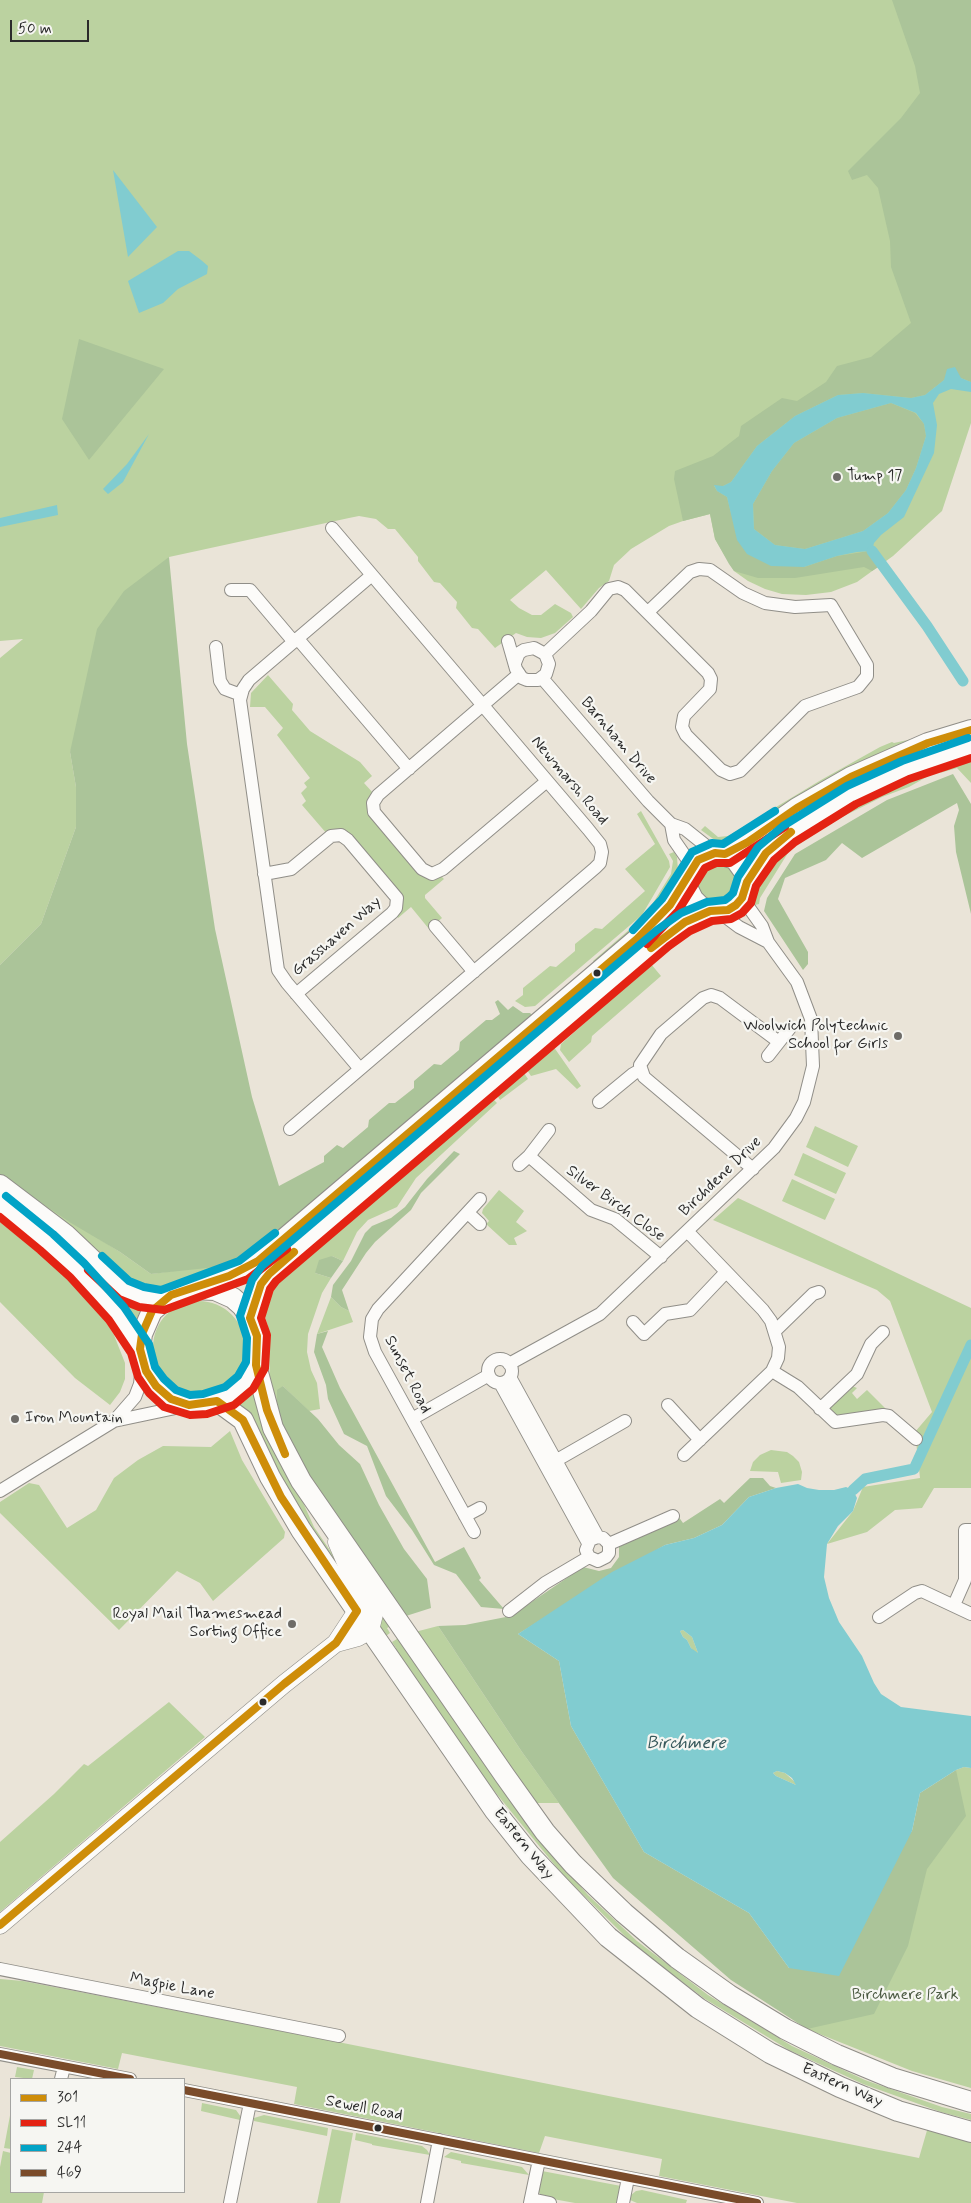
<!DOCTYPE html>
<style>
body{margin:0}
#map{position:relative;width:971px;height:2203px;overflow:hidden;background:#eae4d8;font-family:Mynerve,sans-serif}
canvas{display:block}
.legend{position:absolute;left:10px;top:2078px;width:175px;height:115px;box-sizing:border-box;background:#f6f6f2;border:1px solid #a5a5a2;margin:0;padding:6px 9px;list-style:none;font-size:15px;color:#2b2b2b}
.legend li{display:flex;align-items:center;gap:10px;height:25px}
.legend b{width:25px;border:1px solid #a5a5a2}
.scale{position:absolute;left:10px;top:20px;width:79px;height:22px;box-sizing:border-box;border:2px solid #2b2b2b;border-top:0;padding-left:6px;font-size:15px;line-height:18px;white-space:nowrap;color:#2b2b2b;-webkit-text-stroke:4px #f6f6f2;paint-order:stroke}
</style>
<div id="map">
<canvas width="971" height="2203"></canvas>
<ul class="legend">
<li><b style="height:6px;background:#ce8d09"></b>301</li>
<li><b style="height:6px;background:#e42313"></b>SL11</li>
<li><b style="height:6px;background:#02a3c6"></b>244</li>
<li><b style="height:6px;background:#7a4b2a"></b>469</li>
</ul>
<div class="scale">50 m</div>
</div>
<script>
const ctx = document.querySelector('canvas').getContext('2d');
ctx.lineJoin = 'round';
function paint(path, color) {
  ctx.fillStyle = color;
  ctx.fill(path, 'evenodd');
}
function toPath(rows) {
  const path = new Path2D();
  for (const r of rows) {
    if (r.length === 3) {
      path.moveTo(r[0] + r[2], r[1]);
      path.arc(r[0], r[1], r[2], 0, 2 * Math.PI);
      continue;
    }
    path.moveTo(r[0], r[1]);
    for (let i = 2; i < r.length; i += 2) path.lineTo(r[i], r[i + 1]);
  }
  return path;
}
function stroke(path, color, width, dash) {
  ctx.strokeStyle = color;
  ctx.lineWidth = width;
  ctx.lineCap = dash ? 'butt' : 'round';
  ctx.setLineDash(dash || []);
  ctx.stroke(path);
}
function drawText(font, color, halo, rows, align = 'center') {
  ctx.font = font + ' Mynerve,sans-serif';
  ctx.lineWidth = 4.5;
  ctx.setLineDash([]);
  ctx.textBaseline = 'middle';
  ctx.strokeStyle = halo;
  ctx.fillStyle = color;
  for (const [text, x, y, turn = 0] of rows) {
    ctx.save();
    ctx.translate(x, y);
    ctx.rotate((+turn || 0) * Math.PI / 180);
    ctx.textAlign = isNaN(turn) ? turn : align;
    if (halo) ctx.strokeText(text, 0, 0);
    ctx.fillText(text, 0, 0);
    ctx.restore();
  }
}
paint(toPath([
 [0,0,971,0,971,423,942,511,893,556,857,582,831,592,806,595,782,594,765,589,748,581,734,571,715,539,710,514,683,521,669,526,631,549,614,565,609,581,599,588,581,609,546,570,510,600,519,608,532,615,541,615,555,604,571,613,573,617,555,633,541,638,527,637,516,633,495,648,478,629,472,628,456,608,457,602,440,583,434,582,418,561,418,557,395,529,388,529,376,519,359,516,349,518,169,557,70,752,76,787,76,827,41,924,0,965,0,658,23,639,0,641],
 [268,675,293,704,292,710,310,731,360,762,372,776,364,783,374,794,369,802,420,873,441,876,444,879,425,895,425,898,442,918,429,929,411,907,398,918,396,915,398,912,350,836,327,834,302,805,306,801,301,793,307,787,304,783,310,778,277,735,283,728,265,707,250,707,251,693],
 [921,737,730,842,716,841,701,830,705,826,718,837,728,836,821,780,880,747,892,742,894,743],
 [971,755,971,783,957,768,940,773],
 [958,759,909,787,882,797,842,817,791,848,760,898,759,904,755,905,754,894,757,882,771,856,856,799],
 [641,811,669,861,670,867,642,915,535,1006,525,1007,515,1001,523,995,523,988,550,966,556,967,575,951,575,944,595,928,602,929,645,891,625,869,655,844,637,814],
 [674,852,677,857,678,871,670,893,597,965,593,961,645,916,671,874,673,861,669,854],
 [718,860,736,872,738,886,731,899,718,904,699,895,695,875,698,869],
 [651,964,661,976,592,1036,591,1042,569,1062,560,1050,561,1044],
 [551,1043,581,1086,577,1089,556,1069,531,1076,527,1070,536,1062,533,1058],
 [524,1073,528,1079,500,1100,497,1095],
 [493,1099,497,1103,416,1178,397,1207,368,1220,357,1232,343,1261,332,1256,315,1273,331,1278,322,1293,308,1334,307,1352,311,1370,317,1383,320,1409,309,1411,283,1386,277,1414,270,1382,268,1326,264,1314,266,1293,274,1281,480,1103,484,1106],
 [815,1126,858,1146,848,1167,806,1147],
 [803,1153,846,1173,836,1194,794,1175],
 [792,1179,835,1199,825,1220,782,1201],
 [499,1190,524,1211,516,1222,527,1231,514,1238,517,1245,509,1245,486,1224,489,1221,482,1213,483,1209],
 [0,1191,140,1305,142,1308,135,1322,131,1322],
 [738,1198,971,1308,971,1488,934,1488,922,1508,895,1510,867,1532,827,1544,853,1511,863,1487,920,1478,915,1432,932,1412,890,1301,877,1290,713,1220],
 [36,1199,120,1252,151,1274,245,1261,224,1271,181,1280,162,1288,141,1288,128,1281,99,1253],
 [0,1222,57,1268,105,1320,114,1335,125,1363,125,1379,120,1392,110,1405,75,1378,0,1302],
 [331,1297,341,1307,349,1311,353,1322,317,1334],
 [199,1347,46],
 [852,1386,857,1388,852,1393,857,1399,867,1390,889,1412,882,1411,880,1409,843,1415,841,1419,830,1411,830,1407,850,1390],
 [250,1391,254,1392,314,1527,366,1603,302,1521,266,1447,256,1423,239,1404,239,1401],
 [230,1431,242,1460,285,1532,284,1538,213,1601,200,1583,177,1571,119,1630,0,1513,0,1502,29,1483,39,1485,67,1528,96,1510,114,1478,138,1460,163,1446,211,1447],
 [771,1450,787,1452,793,1456,799,1462,802,1472,801,1480,781,1483,778,1472,750,1471,753,1462,760,1455],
 [378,1611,393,1625,387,1628,390,1633,383,1638,376,1628],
 [438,1626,522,1752,559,1803,532,1803,415,1632],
 [683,1630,692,1637,698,1653,695,1653,691,1648,687,1640,683,1637,680,1631],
 [400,1637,543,1843,588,1895,637,1941,708,1995,792,2046,865,2080,942,2107,971,2114,971,2120,941,2112,863,2084,789,2050,705,1999,634,1945,562,1874,469,1760,392,1651,396,1648,392,1642],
 [169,1702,205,1737,0,1912,0,1842,54,1794,84,1764,88,1766],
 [964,1767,971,1768,971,2088,912,2071,807,2029,912,1831,956,1770],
 [777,1771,785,1773,796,1783,796,1785,776,1776,773,1773],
 [0,1979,23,1981,338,2042,919,2158,928,2127,971,2138,971,2203,797,2203,659,2176,662,2159,545,2136,539,2153,294,2104,297,2087,122,2053,118,2069,0,2046],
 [17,2067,34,2070,32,2079,15,2077],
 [202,2103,236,2110,241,2117,240,2120,201,2111],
 [11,2110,11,2149,4,2148],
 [264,2115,328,2128,327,2136,254,2121,254,2118],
 [332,2129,353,2133,340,2203,317,2203],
 [356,2133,422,2146,427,2150,430,2155,372,2145,372,2144,355,2140],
 [3,2151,11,2153,11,2192,44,2192,42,2203,0,2203,0,2167],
 [451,2152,522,2167,529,2175,461,2163,461,2161,444,2157],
 [542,2171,621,2186,619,2203,575,2203,542,2197,537,2189],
 [642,2190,687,2200,686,2203,637,2203,630,2200,631,2195,636,2191]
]), '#bbd2a0');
paint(toPath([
 [892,0,971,0,971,382,961,378,944,380,925,395,911,398,863,393,838,395,795,416,757,446,731,482,723,486,714,486,717,491,727,497,731,513,804,567,837,556,869,551,880,566,872,571,864,567,795,578,758,578,734,571,729,564,715,539,710,514,683,521,674,479,675,471,713,456,739,436,741,426,782,398,797,401,826,382,837,366,871,357,911,323,891,267,890,241,878,188,867,175,852,180,848,171,901,118,920,93,915,66],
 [79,339,164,369,89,460,62,419],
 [891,403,915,413,924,424,926,436,916,468,906,490,888,513,863,531,805,549,775,545,754,529,753,504,772,471,794,443,837,418],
 [169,557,187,744,215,929,252,1097,279,1186,324,1162,324,1156,337,1145,343,1148,368,1127,369,1120,389,1103,395,1103,414,1088,414,1081,434,1064,441,1065,459,1050,460,1042,486,1020,492,1020,500,1014,495,1002,498,1000,508,1010,513,1006,523,1013,530,1013,534,1017,245,1261,207,1268,151,1274,120,1252,71,1223,0,1175,0,965,41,924,76,827,76,787,70,752,97,629,124,591],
 [953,774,971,804,971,914,956,852,954,826,959,810,957,803,862,858,842,843,826,860,785,878,778,899,808,952,808,964,803,970,764,911,767,898,795,854,887,800],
 [454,1151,460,1154,421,1193,411,1210,375,1242,366,1253,342,1290,349,1311,341,1307,331,1297,333,1285,351,1261,365,1233,372,1226,391,1218,405,1207,427,1179],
 [332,1256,343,1261,331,1278,315,1273,319,1260],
 [328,1331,322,1347,340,1388,435,1562,464,1547,481,1578,479,1580,504,1609,481,1607,456,1574,434,1565,412,1530,386,1496,367,1446,344,1434,328,1399,326,1385,314,1352,317,1334],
 [283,1386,318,1419,339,1445,360,1464,379,1505,404,1549,427,1579,431,1608,406,1616,309,1479,277,1414,277,1390],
 [750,1478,763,1478,770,1486,776,1488,749,1497,722,1525,694,1538,665,1545,518,1634,559,1661,571,1726,644,1852,749,1913,789,1968,912,1831,920,1793,956,1770,966,1816,927,1869,908,1946,874,2014,807,2029,731,1980,613,1878,522,1752,438,1626,465,1625,511,1616,583,1567,599,1571,611,1568,619,1557,619,1547,678,1516,683,1523,720,1499,724,1503]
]), '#abc499');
paint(toPath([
 [113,170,157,227,128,257],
 [178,251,189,251,201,260,208,266,207,274,178,289,163,303,139,313,128,281],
 [955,367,961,378,971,382,971,392,951,389,939,394,933,403,937,425,934,453,904,517,881,535,874,543,872,551,857,552,837,556,804,567,771,566,747,554,737,540,727,497,717,491,714,485,723,486,731,482,757,446,795,416,838,395,863,393,911,398,925,395,944,380,947,369],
 [891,403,916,413,924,424,926,436,916,468,906,490,888,513,863,531,805,549,775,545,754,529,753,504,772,471,794,443,837,418],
 [149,434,123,482,108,494,103,489,127,464],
 [57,505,58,515,0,527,0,518],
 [798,1484,807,1488,819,1490,834,1490,846,1487,853,1490,857,1498,853,1511,838,1526,827,1544,824,1577,829,1598,839,1622,862,1656,874,1683,881,1694,901,1707,971,1716,971,1768,964,1767,956,1770,920,1793,912,1831,839,1976,789,1968,749,1913,644,1852,571,1726,559,1661,518,1634,612,1572,665,1545,694,1538,722,1525,749,1497,776,1488],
 [683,1630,692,1637,698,1653,691,1648,687,1640,683,1637,680,1631],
 [777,1771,785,1773,792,1778,796,1785,776,1776,773,1773]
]), '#81ccd0');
stroke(toPath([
 [872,551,927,626,963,681],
 [853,1490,865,1479,914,1469,971,1345]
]), '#81ccd0', 11);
const street = toPath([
 [231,590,250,590,294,642],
 [298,639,409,769],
 [508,641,516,669,522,678,527,680,538,680,546,674,549,664,545,654,534,648,524,650,519,653,515,663],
 [216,647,220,681,225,689,241,695],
 [545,654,591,611,609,589,618,587,625,590,708,673,711,679,710,689,684,716,682,727,686,735,721,770,730,774,740,771,805,706,858,687,867,676,867,665,831,605,795,607,765,603,743,593,710,570,699,569,690,572,648,612],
 [519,674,378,795,373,803,374,812,422,869,432,874,443,869,547,781],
 [542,678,648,801,671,824,685,829,715,853],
 [671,824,674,840,692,866],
 [264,874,291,869,331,836,341,835,348,840,397,898,396,908,392,913,296,994],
 [719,912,739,927,768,942],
 [435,926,474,972],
 [768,1056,790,1028],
 [360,1069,287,983,278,970,240,700,243,689,249,680,372,575],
 [599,1102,633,1074,640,1070],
 [290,1129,595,868,600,863,602,852,600,844,588,829,332,528],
 [529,1156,549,1130],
 [519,1165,529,1156,591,1210,615,1219,661,1257],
 [753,1169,644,1077,640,1065,661,1034,703,998,711,995,720,998,779,1042],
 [468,1213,480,1224],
 [633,1322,644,1334,665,1314,690,1310,726,1272],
 [775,1331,813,1294,819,1292],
 [500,1371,12],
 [509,1364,600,1314,774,1148,796,1118,804,1102,813,1066,811,1019,797,982,768,942,762,926,742,898],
 [772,1371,798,1387,835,1422,883,1415,889,1416,916,1439],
 [510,1377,598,1537,603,1538,609,1544,609,1553,606,1557,598,1561,589,1557,586,1550,590,1540,598,1537],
 [500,1383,588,1543],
 [668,1405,700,1440],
 [820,1409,857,1374,871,1344,883,1332],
 [412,1419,489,1375],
 [114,1421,185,1406],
 [684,1455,772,1371,778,1358,779,1347,771,1321,763,1310,688,1232],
 [550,1464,625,1421],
 [0,1491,114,1421,135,1397,140,1384,142,1364],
 [465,1516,480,1508],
 [474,1532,375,1352,370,1337,372,1319,378,1309,480,1199],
 [609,1544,673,1516],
 [954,1605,965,1580,965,1530,971,1530],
 [509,1611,545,1583,589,1557],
 [879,1617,915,1593,922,1591,971,1614],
 [0,1969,339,2036],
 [0,2054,130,2079],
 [61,2079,64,2067],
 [184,2090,757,2203],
 [531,2199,550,2203],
 [230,2203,250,2103],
 [427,2203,439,2140],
 [530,2203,539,2160],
 [623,2203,628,2178]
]);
const secondary = toPath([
 [336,1643,358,1637,370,1630,374,1614,371,1603,350,1572,337,1542],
 [0,1925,284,1684,336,1643,357,1611]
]);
const primary = toPath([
 [725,854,748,842,797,808,851,777,928,743,971,730],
 [747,882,766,853,775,844,851,795,905,770,971,747],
 [0,1185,66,1235,124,1290,141,1297,163,1300],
 [0,1204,47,1242,77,1270,117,1314,140,1349],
 [193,1289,215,1290,233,1298,242,1306,250,1318,257,1336,258,1358,256,1365,246,1382,230,1396,205,1404,189,1405,171,1399,156,1386,146,1371,140,1349,142,1334,152,1311,171,1295,229,1276,258,1261,637,939,670,905,698,860,715,853,735,859,745,873,746,890,736,905,728,910,710,911,700,906,693,899,688,889,688,878],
 [250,1318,257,1294,269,1274,361,1194,663,938,685,922,710,911],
 [256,1365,273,1428,301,1481,505,1776,545,1832,573,1864,624,1913,677,1958,729,1995,785,2029,837,2055,892,2078,971,2102],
 [217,1401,243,1420,270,1477,301,1530,495,1811,530,1855,608,1937,698,2008,770,2053,840,2087,898,2111,971,2132]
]);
stroke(street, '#908e88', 14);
stroke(secondary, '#908e88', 19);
stroke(primary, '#908e88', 22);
stroke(street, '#fcfbf9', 12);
stroke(secondary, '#fcfbf9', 18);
stroke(primary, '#fcfbf9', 20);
stroke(toPath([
 [651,948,685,922,710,911,728,910,736,905,742,898,747,882,766,853,791,832],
 [285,1454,267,1410,256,1365,257,1336,250,1318,261,1284,269,1274,294,1252],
 [0,1925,284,1684,336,1643,357,1611,281,1497,243,1420,217,1401,189,1405,171,1399,156,1386,146,1371,140,1349,142,1334,152,1311,171,1295,229,1276,258,1261,637,939,670,905,698,860,715,853,725,854,748,842,797,808,851,777,928,743,971,730]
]), '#ce8d09', 8);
stroke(toPath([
 [647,944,678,911,705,868,716,863,730,863,785,827],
 [0,1217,40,1250,70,1277,109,1320,131,1353,138,1377,149,1393,164,1407,190,1415,207,1414,234,1405,253,1389,265,1368,267,1335,261,1318,270,1289,276,1281,669,946,690,931,712,921,731,919,742,913,751,903,756,886,774,860,795,842,856,804,909,779,971,758],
 [88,1270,119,1299,139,1307,164,1310,248,1279,287,1249]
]), '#e42313', 8);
stroke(toPath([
 [633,930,662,899,692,852,712,843,723,844,775,811],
 [6,1196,53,1234,84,1263,124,1307,149,1344,155,1367,164,1379,176,1390,190,1395,203,1394,225,1387,238,1376,246,1362,247,1338,240,1316,252,1280,262,1266,657,930,681,913,707,902,725,900,729,897,733,893,738,877,758,847,783,826,847,786,902,761,968,738],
 [102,1256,129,1281,144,1287,161,1290,239,1261,275,1233]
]), '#02a3c6', 8);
stroke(toPath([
 [0,2054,130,2079],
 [184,2090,757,2203]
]), '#7a4b2a', 8);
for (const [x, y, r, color] of [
 [837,477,5,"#6e6c68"],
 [597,973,4.5,"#2b2b2b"],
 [898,1036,5,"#6e6c68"],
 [15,1419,5,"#6e6c68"],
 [292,1624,5,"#6e6c68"],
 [263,1702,4.5,"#2b2b2b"],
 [378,2128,4.5,"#2b2b2b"]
]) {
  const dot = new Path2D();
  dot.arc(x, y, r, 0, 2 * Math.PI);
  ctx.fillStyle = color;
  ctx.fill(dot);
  stroke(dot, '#f6f6f2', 2);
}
drawText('16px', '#2b2b2b', '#f6f6f2', [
 ["Tump 17",847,477],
 ["Woolwich Polytechnic",888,1027,"right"],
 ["School for Girls",888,1045,"right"],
 ["Iron Mountain",25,1419],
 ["Royal Mail Thamesmead",282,1615,"right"],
 ["Sorting Office",282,1633,"right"]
], 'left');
drawText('16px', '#2b2b2b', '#f6f6f2', [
 ["Barnham Drive",618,741,50],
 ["Newmarsh Road",569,781,50],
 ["Grasshaven Way",337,937,-41],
 ["Birchdene Drive",721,1177,-44],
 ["Silver Birch Close",615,1204,36],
 ["Sunset Road",407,1375,63],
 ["Eastern Way",523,1844,51],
 ["Magpie Lane",172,1987,11],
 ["Eastern Way",842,2086,24],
 ["Sewell Road",364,2109,11]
]);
drawText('16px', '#4a5941', '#f6f6f2', [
 ["Birchmere Park",905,1996]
]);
drawText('italic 18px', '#37585b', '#f6f6f2', [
 ["Birchmere",686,1744]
]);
</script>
